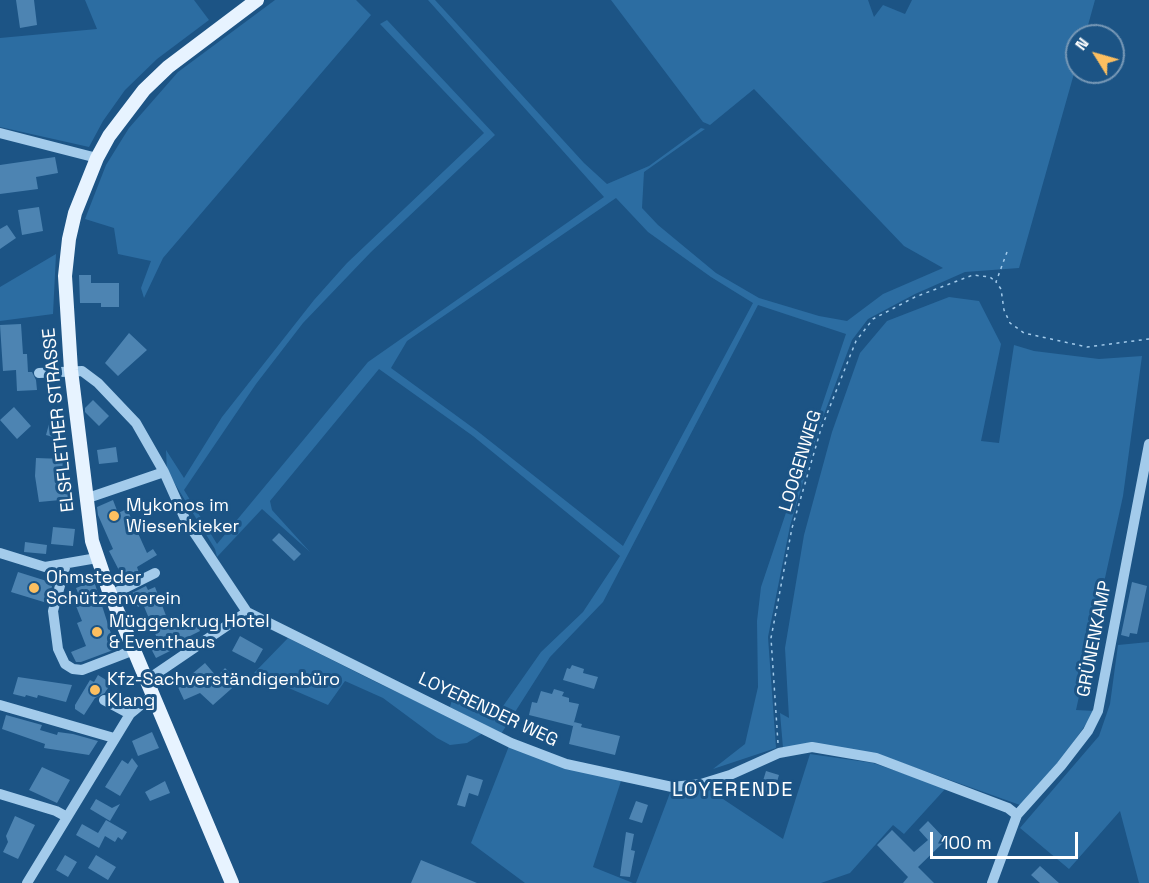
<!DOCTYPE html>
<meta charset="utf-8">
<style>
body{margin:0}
#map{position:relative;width:1149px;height:883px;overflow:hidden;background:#1c5485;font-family:"Space Grotesk",sans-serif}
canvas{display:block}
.north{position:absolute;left:1065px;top:24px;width:60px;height:60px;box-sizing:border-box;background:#1c5485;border:2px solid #7798b6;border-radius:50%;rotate:307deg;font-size:16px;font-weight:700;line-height:24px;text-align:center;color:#fff}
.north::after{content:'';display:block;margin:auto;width:21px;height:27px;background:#fcbf60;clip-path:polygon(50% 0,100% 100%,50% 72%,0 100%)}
.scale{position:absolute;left:930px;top:832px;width:148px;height:27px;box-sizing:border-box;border:3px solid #fff;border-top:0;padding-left:8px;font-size:18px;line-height:21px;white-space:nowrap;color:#fff;-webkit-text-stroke:4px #1c5485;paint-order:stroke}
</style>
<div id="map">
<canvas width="1149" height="883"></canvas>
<div class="north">N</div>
<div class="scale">100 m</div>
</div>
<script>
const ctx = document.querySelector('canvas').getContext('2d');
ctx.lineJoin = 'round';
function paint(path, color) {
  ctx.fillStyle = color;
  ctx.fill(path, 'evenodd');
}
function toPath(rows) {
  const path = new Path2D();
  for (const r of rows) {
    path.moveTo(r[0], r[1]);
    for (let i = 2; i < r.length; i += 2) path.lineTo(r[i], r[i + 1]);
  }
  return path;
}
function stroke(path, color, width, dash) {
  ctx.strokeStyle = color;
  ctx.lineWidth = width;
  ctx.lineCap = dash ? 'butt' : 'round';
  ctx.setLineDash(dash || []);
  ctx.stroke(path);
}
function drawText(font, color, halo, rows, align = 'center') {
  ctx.font = font + ' "Space Grotesk",sans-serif';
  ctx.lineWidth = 6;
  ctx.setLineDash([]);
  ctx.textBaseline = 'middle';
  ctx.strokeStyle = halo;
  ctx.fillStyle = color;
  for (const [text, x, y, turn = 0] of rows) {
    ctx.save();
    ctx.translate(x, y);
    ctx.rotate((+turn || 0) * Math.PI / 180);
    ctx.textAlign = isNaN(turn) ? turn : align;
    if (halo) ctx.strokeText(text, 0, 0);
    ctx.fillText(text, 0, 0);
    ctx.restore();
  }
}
paint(toPath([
 [85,0,194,0,209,20,157,59,125,90,103,121,89,147,0,127,0,38,97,29],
 [275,0,356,0,371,15,163,258,144,298,141,288,151,261,118,254,114,228,85,219,106,165,129,128,178,72],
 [428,0,435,0,584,163,607,184,649,166,701,128,705,129,644,172,642,208,658,225,716,273,759,298,819,316,847,321,883,294,943,268,904,246,754,89,710,125,703,122,611,0,868,0,874,17,883,5,905,14,912,0,1095,0,1085,36,1077,36,1077,63,1019,268,965,272,915,294,868,319,852,340,820,425,790,526,768,637,776,748,713,769,745,744,758,687,757,621,761,587,846,334,758,305,603,602,550,657,501,734,450,707,452,700,463,692,501,709,541,652,583,612,620,556,473,436,379,369,270,501,272,510,310,552,262,509,217,557,215,549,167,471,166,450,184,478,222,417,314,300,347,263,484,133,380,24,387,20,495,135,371,252,303,323,256,384,184,490,217,544,368,362,604,197],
 [616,198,648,232,711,277,753,303,623,546,476,430,391,368,407,341],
 [56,254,53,314,0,321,0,287],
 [949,297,979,301,1001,344,981,441,999,443,1014,345,1034,351,1099,359,1142,356,1123,496,1076,710,1095,711,1059,763,1020,805,877,754,783,748,780,713,789,718,785,648,804,535,832,432,860,353,887,321],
 [288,638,380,684,483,733,467,743,450,745,437,738,383,698,345,681,328,705,254,673],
 [1149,642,1149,883,1139,883,1120,811,1069,869,1020,828,1099,736,1110,704,1118,645],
 [509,746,621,781,593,867,633,883,525,883,471,843],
 [810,754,873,763,946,788,904,834,893,825,850,873,821,883,636,883,670,793,705,787,783,839]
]), '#2c6da2');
paint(toPath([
 [16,0,34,0,37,25,20,28],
 [55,157,58,173,36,177,38,189,0,194,0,165],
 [39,207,43,231,22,235,18,210],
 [7,225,16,238,0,249,0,229],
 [79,275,91,275,91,283,119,283,119,307,101,307,101,303,80,303],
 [21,324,23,354,27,354,28,372,32,372,36,380,37,390,17,391,16,370,3,371,0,325],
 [129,333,147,350,118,376,105,363],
 [93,400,109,416,99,426,85,412,85,408],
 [14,407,31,426,17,439,0,420],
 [52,413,66,417,60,439,46,435],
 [116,447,118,462,99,464,97,450],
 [36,458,63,459,61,485,70,485,71,499,39,502,35,476],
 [113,500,118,513,127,509,147,553,153,549,157,555,137,567,139,573,124,580,109,551,113,549,98,515,97,507],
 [53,527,75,529,73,546,51,544],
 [279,533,301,554,294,561,272,540],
 [25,542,47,545,46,554,24,552],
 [18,572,53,583,47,603,11,592],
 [94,581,116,649,81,662,76,662,71,652,86,646,77,623,82,621,72,596,78,593,76,588],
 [1132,582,1147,586,1137,634,1130,633,1129,637,1121,635],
 [146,586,148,590,155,587,170,626,193,617,200,631,170,646,172,650,156,658,148,643,157,638,143,604,138,607,130,594],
 [240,636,263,649,255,663,232,651],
 [205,663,217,677,225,668,239,682,213,705,200,693,184,700,177,685,194,677,192,674],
 [572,665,584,669,583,673,598,677,594,689,563,680,567,668,570,669],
 [98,675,111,683,105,693,95,698,84,715,75,709,75,705,90,680,94,682],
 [18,677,72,685,66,702,38,695,37,698,26,695,25,697,13,694],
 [554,689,564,692,562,696,569,698,569,702,579,704,573,726,529,715,532,702,537,703,541,691,552,694],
 [6,715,42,725,40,730,57,735,58,732,73,734,98,741,89,755,44,748,45,744,2,729],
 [574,722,582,724,581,727,620,736,615,755,569,744],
 [152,732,159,748,138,756,132,741],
 [132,758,138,766,120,796,105,787,122,760,128,764],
 [42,767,70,780,57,803,29,790],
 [766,771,779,775,772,798,759,794],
 [467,775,483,780,478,796,469,793,465,807,457,805],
 [165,781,170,793,150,801,145,792],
 [96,799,112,808,120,804,110,821,90,809],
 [636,801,648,805,642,823,629,819],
 [15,816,35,825,18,859,3,852,8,842,6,836],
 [106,820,127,832,122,840,118,837,115,842,105,836,99,848,76,835,82,824,98,833],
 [928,821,946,840,918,867,934,883,903,883,908,877,877,845,892,830,914,852,928,840,919,830],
 [626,832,634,834,631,850,635,851,630,877,620,876],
 [65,855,77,862,68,877,56,870],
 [96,855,116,867,108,880,88,868],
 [421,860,477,883,411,883],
 [1040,866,1059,883,1040,883,1031,875]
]), '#4d84b2');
stroke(toPath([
 [1007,252,996,282,1001,289,1004,310,1010,323,1024,333,1087,347,1149,339],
 [778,743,771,638,792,528,821,429,856,341,873,319,915,297,973,275,990,277,996,282]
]), '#a3cbeb', 1.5, [3, 4.5]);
stroke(toPath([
 [0,133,97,158],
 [39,373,82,371,98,383,136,423,164,472,185,519,247,612,511,743,566,764,672,787,701,784,730,775,779,753,812,747,876,758,1008,808,1017,815],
 [85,499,164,472],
 [0,553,45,567,97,558],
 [66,564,53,611,58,649,65,664,73,669,82,670,134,650],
 [111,595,155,573],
 [147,680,247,612],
 [104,700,130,714],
 [0,705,114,738],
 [0,794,56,811,67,817],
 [27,883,130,714,153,695],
 [992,883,1017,815,1061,766,1088,731,1098,711,1149,444]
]), '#a3cbeb', 10);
stroke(toPath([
 [232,883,109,591,92,541,71,370,65,276,69,239,75,213,97,158,109,136,144,90,168,67,257,0]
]), '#e7f3ff', 14);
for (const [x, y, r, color] of [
 [114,516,6,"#fcbf60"],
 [34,588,6,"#fcbf60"],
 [97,632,6,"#fcbf60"],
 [95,690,6,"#fcbf60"]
]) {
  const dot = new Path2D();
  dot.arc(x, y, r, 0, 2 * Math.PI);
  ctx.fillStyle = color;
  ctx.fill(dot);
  stroke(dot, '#1c5485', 2);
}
drawText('18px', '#fff', '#1c5485', [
 ["ELSFLETHER STRASSE",59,420,-96],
 ["LOOGENWEG",801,461,-73],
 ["GRÜNENKAMP",1095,639,-79],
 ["LOYERENDER WEG",488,710,25]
]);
drawText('18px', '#fff', '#1c5485', [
 ["Mykonos im",126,506],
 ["Wiesenkieker",126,527],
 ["Ohmsteder",46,578],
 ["Schützenverein",46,599],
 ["Müggenkrug Hotel",109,622],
 ["& Eventhaus",109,643],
 ["Kfz-Sachverständigenbüro",107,680],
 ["Klang",107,701]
], 'left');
ctx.letterSpacing = '1.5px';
drawText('20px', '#fff', '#1c5485', [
 ["LOYERENDE",733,791]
]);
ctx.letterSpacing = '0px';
</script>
